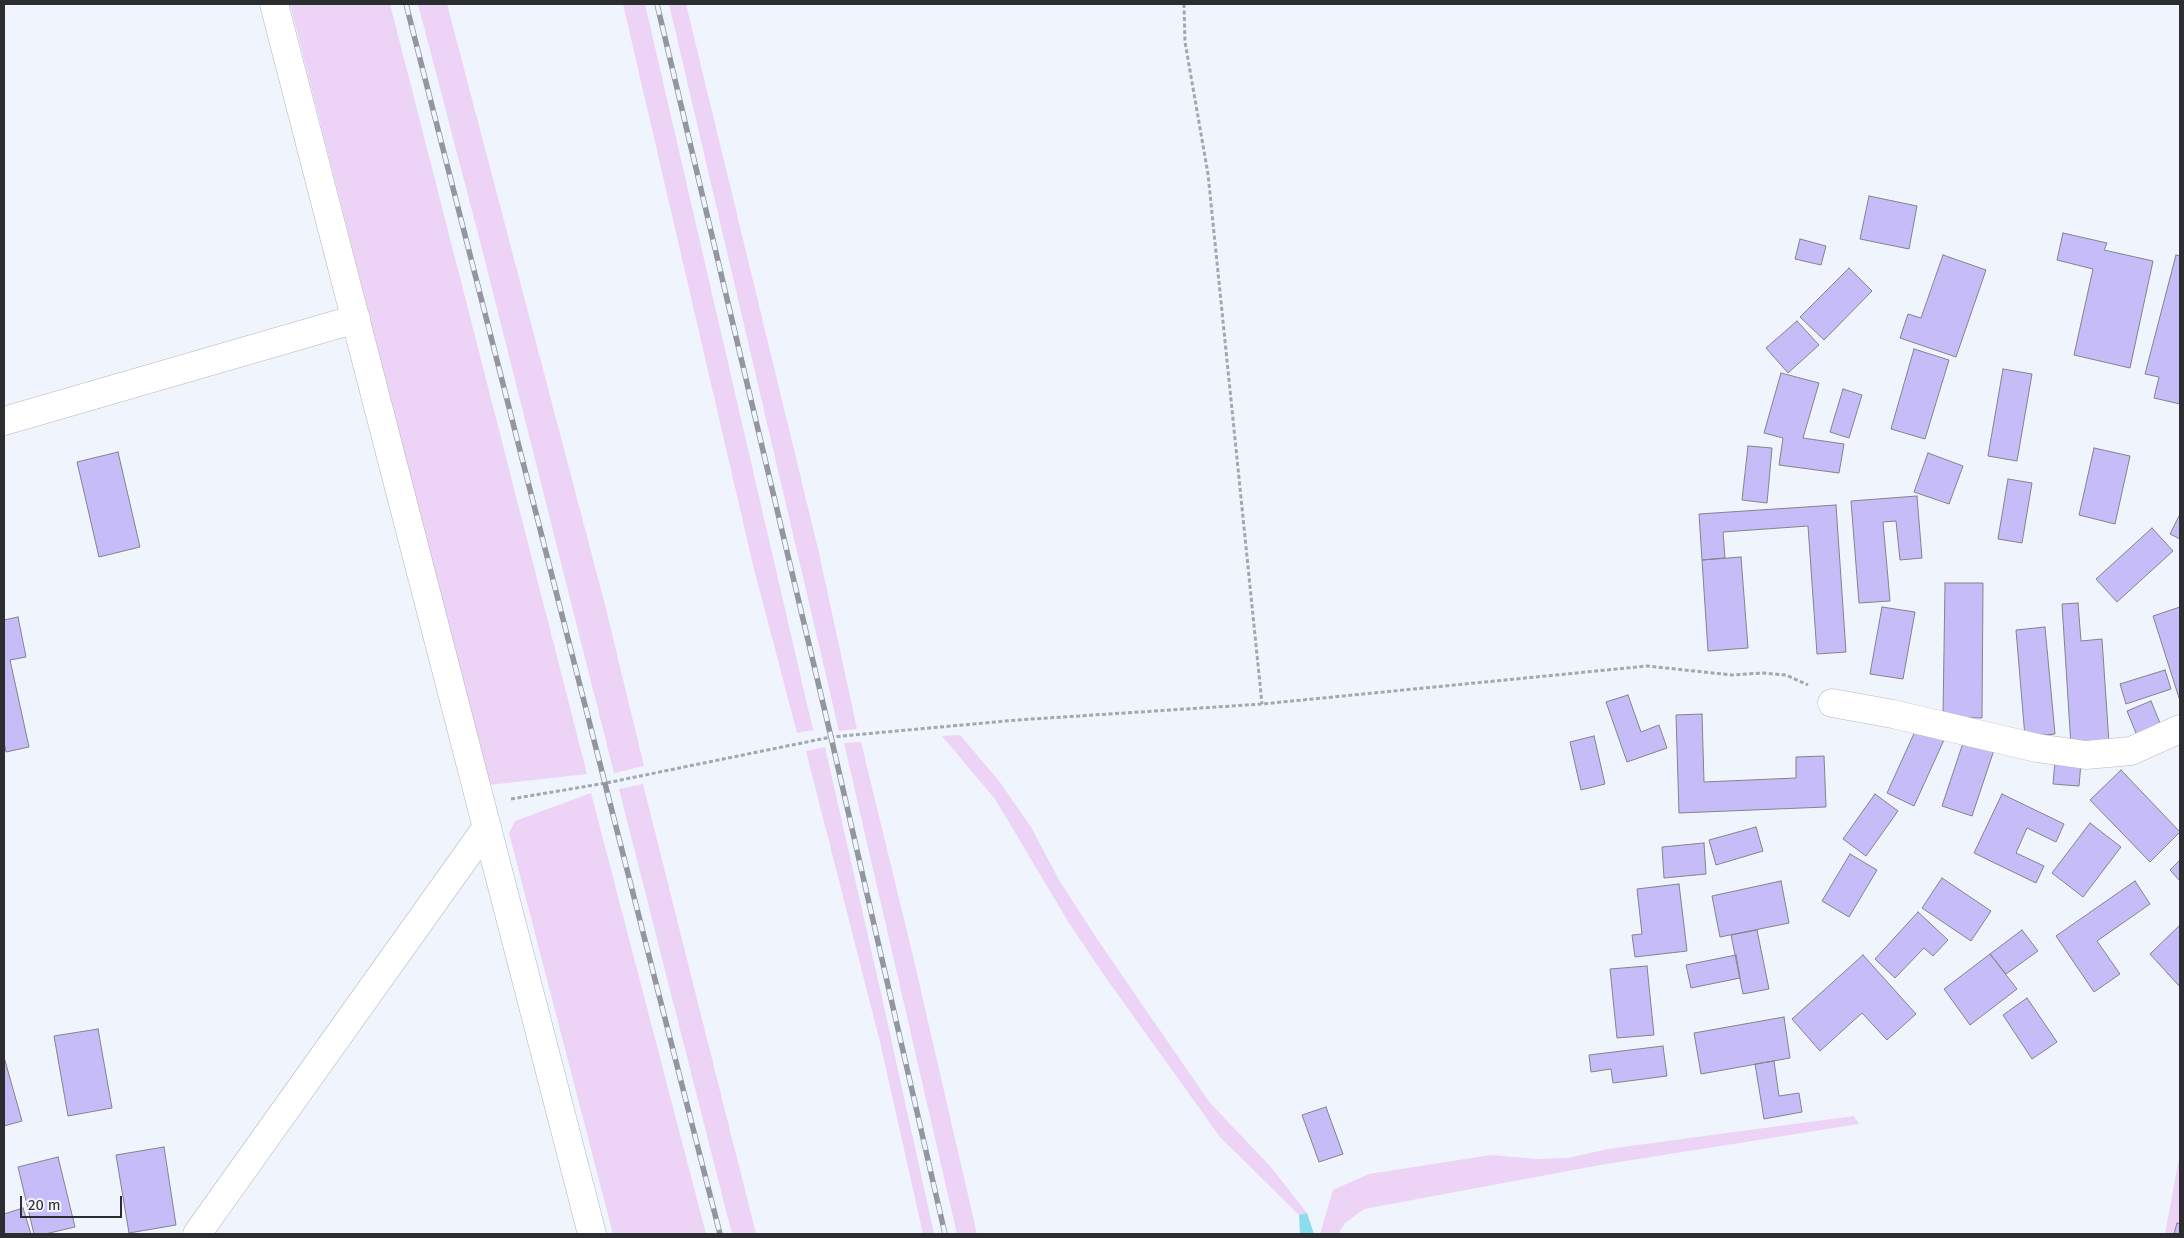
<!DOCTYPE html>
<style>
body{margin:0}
#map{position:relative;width:2184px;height:1238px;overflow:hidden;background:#f0f4fd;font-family:"Fira Sans",sans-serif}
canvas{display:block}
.frame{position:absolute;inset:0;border:5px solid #2b2d31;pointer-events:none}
.scale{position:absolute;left:20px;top:1196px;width:102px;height:22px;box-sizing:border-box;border:2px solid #2b2d31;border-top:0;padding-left:6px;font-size:15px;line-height:18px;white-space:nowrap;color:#2b2d31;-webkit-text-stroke:4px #f0f4fd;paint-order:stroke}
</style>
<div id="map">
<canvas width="2184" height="1238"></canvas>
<div class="frame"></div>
<div class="scale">20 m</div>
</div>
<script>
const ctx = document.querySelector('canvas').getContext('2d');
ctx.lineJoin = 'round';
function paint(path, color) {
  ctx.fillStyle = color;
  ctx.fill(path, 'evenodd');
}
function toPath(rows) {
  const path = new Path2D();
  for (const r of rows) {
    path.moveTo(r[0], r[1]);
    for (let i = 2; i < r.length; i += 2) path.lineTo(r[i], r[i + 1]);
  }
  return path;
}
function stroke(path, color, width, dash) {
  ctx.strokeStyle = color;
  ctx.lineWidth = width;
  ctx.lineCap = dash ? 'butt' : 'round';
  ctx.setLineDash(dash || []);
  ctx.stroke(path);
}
paint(toPath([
 [290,4,390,4,587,774,489,785],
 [418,4,447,4,605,605,644,766,614,773,482,249],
 [623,4,645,4,813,730,797,733,753,565],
 [669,4,686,4,819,553,857,729,839,731],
 [960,735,999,781,1031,827,1059,880,1097,939,1210,1103,1270,1166,1307,1213,1299,1215,1220,1137,1106,978,1069,923,995,799,942,736],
 [861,742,912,952,977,1234,957,1234,844,743],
 [825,747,885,1011,934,1234,923,1234,881,1046,806,751],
 [643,784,756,1234,732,1234,619,789],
 [591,793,706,1234,613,1234,509,833,515,821],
 [1854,1116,1859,1124,1600,1165,1364,1209,1345,1223,1338,1234,1320,1234,1333,1190,1369,1174,1491,1155,1537,1159,1568,1158,1608,1149],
 [2180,1153,2180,1234,2165,1234]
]), '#edd3f5');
paint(toPath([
 [1307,1213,1314,1234,1300,1234,1299,1215]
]), '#8bddee');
const building = toPath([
 [1869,196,1917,206,1909,249,1860,239,1869,196],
 [2063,233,2107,243,2104,250,2153,261,2130,368,2074,355,2093,269,2057,260,2063,233],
 [1800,239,1826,246,1821,265,1795,259,1800,239],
 [1943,255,1986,270,1956,357,1900,338,1908,314,1921,318,1943,255],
 [2176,255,2180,256,2180,404,2154,398,2159,377,2145,374,2176,255],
 [1849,268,1872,291,1824,340,1800,317,1849,268],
 [1797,321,1819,345,1788,373,1766,348,1797,321],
 [1914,349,1949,360,1925,439,1891,429,1914,349],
 [2003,369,2032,374,2017,461,1988,456,2003,369],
 [1781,373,1819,383,1803,438,1844,444,1839,473,1779,465,1783,438,1764,433,1781,373],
 [1843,389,1862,395,1849,438,1830,432,1843,389],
 [1748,446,1772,448,1767,503,1742,500,1748,446],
 [2094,448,2130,456,2115,524,2079,515,2094,448],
 [118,452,140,547,99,557,77,462,118,452],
 [1928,453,1963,466,1949,504,1914,492,1928,453],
 [2008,479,2032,483,2022,543,1998,539,2008,479],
 [1917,496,1922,558,1900,560,1896,521,1883,522,1890,601,1859,603,1851,501,1917,496],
 [1836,505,1846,652,1817,654,1808,526,1723,532,1725,558,1702,560,1699,514,1836,505],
 [2180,514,2180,539,2170,534,2180,514],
 [2152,528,2173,551,2117,602,2096,579,2152,528],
 [1741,557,1748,648,1708,651,1702,560,1741,557],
 [1945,583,1983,583,1982,718,1943,717,1945,583],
 [2078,603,2081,641,2102,639,2109,743,2071,746,2062,604,2078,603],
 [1882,607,1915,612,1903,679,1870,674,1882,607],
 [2180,607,2180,701,2153,616,2180,607],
 [18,617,26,657,10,660,29,747,6,752,4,742,4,620,18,617],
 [2045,627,2055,734,2025,737,2016,630,2045,627],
 [2165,670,2171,689,2126,704,2120,684,2165,670],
 [1628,695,1641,732,1659,725,1667,748,1627,762,1606,702,1628,695],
 [2151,701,2162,728,2138,738,2127,711,2151,701],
 [1702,714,1704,782,1796,778,1796,757,1824,756,1826,807,1679,813,1676,715,1702,714],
 [1917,727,1944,740,1914,806,1887,793,1917,727],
 [1594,736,1605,784,1581,790,1570,742,1594,736],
 [1965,737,1995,747,1972,816,1942,806,1965,737],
 [2055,761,2081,763,2079,786,2053,784,2055,761],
 [2121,770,2180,832,2150,862,2090,800,2121,770],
 [1875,794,1898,811,1866,856,1843,839,1875,794],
 [2002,794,2064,824,2056,842,2027,828,2016,853,2044,866,2036,883,1974,853,2002,794],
 [2090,823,2121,847,2083,897,2052,873,2090,823],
 [1756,827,1763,851,1716,865,1709,840,1756,827],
 [1704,843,1706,874,1664,878,1662,847,1704,843],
 [1850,854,1877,870,1849,917,1822,901,1850,854],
 [2180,860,2180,881,2170,870,2180,860],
 [1942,878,1991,911,1971,941,1922,908,1942,878],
 [1781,881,1789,923,1720,937,1712,896,1781,881],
 [2135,881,2150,904,2097,941,2120,974,2094,992,2056,936,2135,881],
 [1679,884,1687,951,1635,957,1632,935,1642,934,1637,889,1679,884],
 [1918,912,1948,940,1933,956,1924,948,1895,978,1875,959,1918,912],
 [2180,925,2180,987,2150,954,2180,925],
 [1757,930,1769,989,1743,994,1731,935,1757,930],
 [2022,930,2038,951,2006,974,1990,954,2022,930],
 [1990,954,2017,989,1970,1025,1944,989,1990,954],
 [1736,955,1740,978,1691,988,1686,965,1736,955],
 [1863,955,1916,1014,1887,1040,1862,1013,1820,1051,1792,1019,1863,955],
 [1647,966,1654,1035,1617,1038,1610,969,1647,966],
 [2027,998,2057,1042,2032,1059,2003,1015,2027,998],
 [1784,1017,1790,1058,1701,1074,1694,1033,1784,1017],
 [98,1029,112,1108,68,1116,54,1036,98,1029],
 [1663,1046,1667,1076,1613,1083,1611,1069,1591,1072,1589,1055,1663,1046],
 [4,1057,22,1121,4,1126,4,1057],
 [1774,1061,1779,1096,1799,1093,1802,1112,1764,1119,1755,1064,1774,1061],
 [1326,1107,1343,1154,1319,1162,1302,1115,1326,1107],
 [164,1147,176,1225,129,1233,116,1155,164,1147],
 [58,1157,75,1227,45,1234,34,1234,18,1167,58,1157],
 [23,1208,31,1234,4,1234,4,1214,23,1208],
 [2177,1223,2180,1224,2180,1234,2174,1234,2177,1223]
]);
paint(building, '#c6bcf8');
stroke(building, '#84828d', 1);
const minor = toPath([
 [274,4,592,1234],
 [4,421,356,319],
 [1832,703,1893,714,2037,748,2086,755,2131,751,2180,729],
 [197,1234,487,827]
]);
stroke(minor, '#b2b7c1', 29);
stroke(toPath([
 [1184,4,1185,42,1208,174,1262,704],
 [511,799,606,783,831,737,1017,720,1262,704,1647,666,1732,675,1762,673,1786,675,1808,685]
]), '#a3a7ae', 3, [4, 2.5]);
stroke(minor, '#fff', 28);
const rail = toPath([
 [406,4,720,1234],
 [657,4,831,737,945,1234]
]);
stroke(rail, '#93969d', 5.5);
stroke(rail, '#f0f4fd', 4, [11]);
</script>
